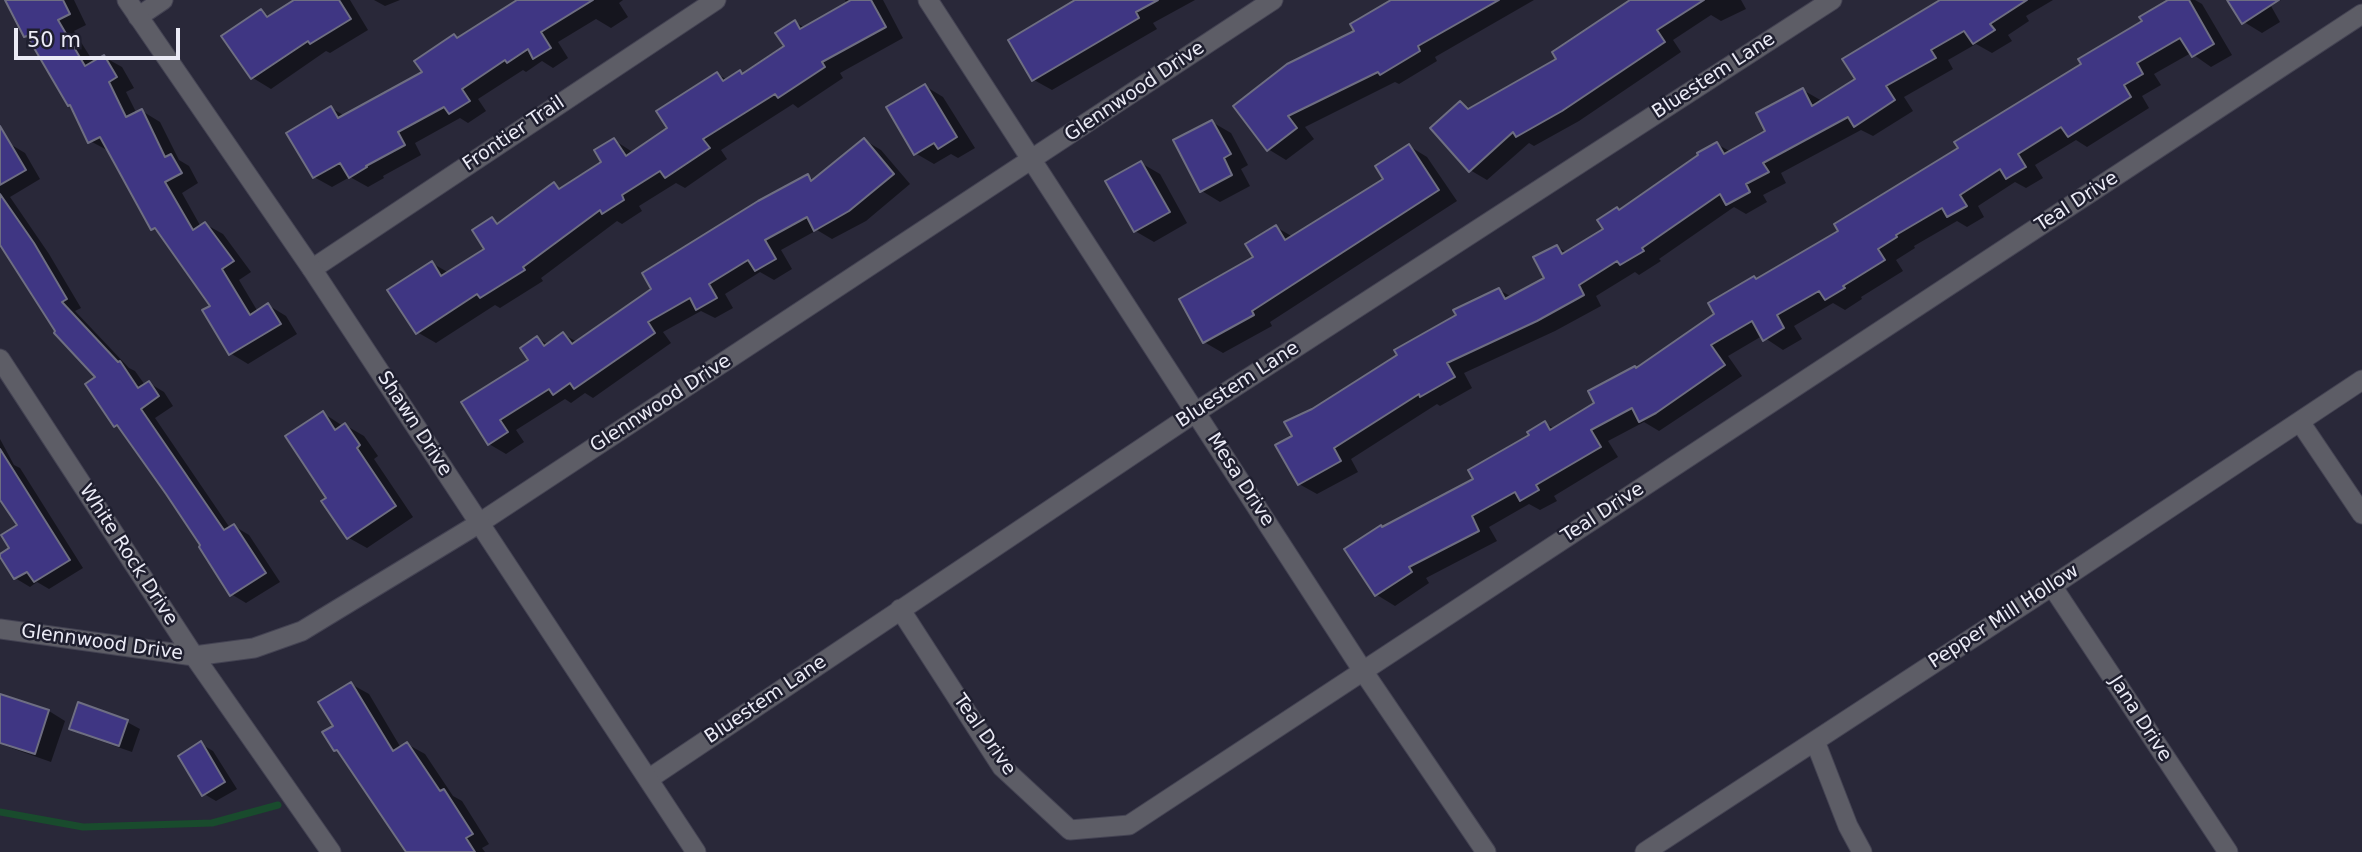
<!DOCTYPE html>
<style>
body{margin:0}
#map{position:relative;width:2362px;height:852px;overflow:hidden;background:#292839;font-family:"DejaVu Sans",sans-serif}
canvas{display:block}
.scale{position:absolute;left:14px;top:28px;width:166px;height:32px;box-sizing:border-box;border:4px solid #ebebf6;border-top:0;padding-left:9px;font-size:21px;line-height:24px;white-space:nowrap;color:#ebebf6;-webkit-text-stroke:5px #1f1f2f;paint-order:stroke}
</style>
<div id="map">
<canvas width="2362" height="852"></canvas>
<div class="scale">50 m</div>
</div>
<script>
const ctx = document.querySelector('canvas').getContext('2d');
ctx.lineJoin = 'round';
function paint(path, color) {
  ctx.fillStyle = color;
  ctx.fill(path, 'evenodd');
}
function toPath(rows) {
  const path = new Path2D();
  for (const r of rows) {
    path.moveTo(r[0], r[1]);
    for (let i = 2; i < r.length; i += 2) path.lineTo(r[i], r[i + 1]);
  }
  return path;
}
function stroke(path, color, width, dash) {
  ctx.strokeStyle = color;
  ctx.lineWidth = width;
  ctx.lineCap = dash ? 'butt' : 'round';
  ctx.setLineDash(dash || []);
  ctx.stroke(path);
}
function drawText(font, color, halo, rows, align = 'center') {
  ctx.font = font + ' "DejaVu Sans",sans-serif';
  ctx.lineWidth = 5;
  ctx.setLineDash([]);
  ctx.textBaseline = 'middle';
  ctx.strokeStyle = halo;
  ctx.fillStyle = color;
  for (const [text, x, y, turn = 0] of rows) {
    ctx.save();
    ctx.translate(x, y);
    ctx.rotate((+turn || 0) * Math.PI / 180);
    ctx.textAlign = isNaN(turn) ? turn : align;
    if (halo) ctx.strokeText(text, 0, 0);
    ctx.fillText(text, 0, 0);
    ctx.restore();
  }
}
paint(toPath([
 [7,0,74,0,86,25,74,31,94,63,104,57,122,67,134,88,126,92,137,114,142,111,160,122,179,160,189,166,198,183,182,193,201,227,205,224,223,234,251,272,239,280,258,312,268,305,286,316,297,334,248,364,230,353,213,306,162,234,152,229,109,151,90,141,72,106,30,39,25,36],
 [298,0,350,0,368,30,330,53,326,51,271,89,253,78,223,36,261,11,271,17],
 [374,0,400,0,385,6],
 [522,0,623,0,619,3,628,17,611,28,596,19,558,42,568,58,553,68,542,61,526,72,523,70,478,99,486,111,468,123,460,118,415,143,421,155,383,176,384,178,368,187,350,177,332,187,314,177,331,108,345,116,424,73,454,36,459,39],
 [845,0,883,0,903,38,840,73,843,78,798,108,793,104,721,150,727,159,685,188,676,183,639,206,642,211,622,224,617,221,541,278,543,281,500,308,495,305,436,343,417,332,432,263,449,273,486,249,492,219,500,224,554,184,562,189,604,162,614,140,634,153,670,128,717,74,728,80,740,72,744,75,787,47,795,22,805,28,847,4],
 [1078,0,1195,0,1153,23,1157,29,1052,90,1034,80],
 [1395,0,1534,0,1435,57,1437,61,1399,84,1395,82,1305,127,1314,139,1286,160,1268,149,1235,106,1356,32],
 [1635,0,1741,0,1746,9,1721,21,1711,15,1673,40,1681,52,1579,121,1534,146,1529,143,1487,180,1470,170,1461,103,1472,109,1559,60],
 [1943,0,2053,0,2026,16,2029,21,2008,35,2012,41,1992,53,1976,44,1948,60,1953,69,1904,97,1913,111,1873,136,1861,130,1781,173,1786,183,1763,195,1767,202,1746,214,1734,207,1659,259,1661,261,1639,275,1635,272,1596,296,1601,306,1555,331,1464,373,1472,388,1440,406,1437,404,1351,459,1358,472,1317,494,1299,484,1295,437,1313,410,1499,290,1512,297,1547,279,1557,247,1568,253,1605,230,1620,211,1717,144,1731,152,1768,132,1803,90,1822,101,1857,79],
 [2172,0,2195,0,2202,4,2232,55,2211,67,2191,53,2154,74,2161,85,2142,96,2149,108,2087,147,2076,140,2035,165,2043,178,2026,188,2015,182,1978,206,1984,217,1967,227,1957,221,1914,246,1915,248,1896,260,1903,271,1861,297,1862,299,1845,310,1833,303,1794,326,1802,339,1783,350,1762,336,1728,356,1742,376,1659,431,1644,422,1608,441,1618,457,1554,496,1557,501,1540,510,1529,504,1489,527,1497,541,1426,578,1429,583,1395,606,1377,595,1346,550,1476,480,1545,423,1555,429,1597,403,1635,368,1638,369,1717,314,1758,280,1841,232,2084,65],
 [2229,0,2281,0,2271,6,2280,22,2262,33,2244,22],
 [925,86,943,97,975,148,958,158,951,154,934,164,915,153],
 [1212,122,1231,133,1248,165,1241,169,1250,186,1220,202,1202,191],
 [864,140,881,150,910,184,866,221,832,239,817,230,781,250,792,269,774,280,760,272,725,294,733,308,715,318,701,311,663,332,671,343,593,398,585,393,571,403,565,399,516,430,524,442,506,454,489,444,463,403,531,360,537,338,549,345,563,334,577,342,808,176,815,181],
 [10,144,25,153,40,179,10,197,49,254,81,308,75,311,129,368,135,371,145,385,149,383,164,392,173,406,155,418,230,528,234,526,249,535,280,582,246,603,231,594,203,546,123,431,115,426,98,377,58,331,0,242,0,148],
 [1409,146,1427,157,1457,201,1270,322,1272,326,1223,353,1204,342,1276,227,1293,237,1386,179],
 [1141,163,1160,174,1187,223,1154,242,1135,231],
 [323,413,343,426,345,425,364,436,378,456,374,459,413,517,367,548,349,538,328,498],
 [0,439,14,465,20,468,83,568,49,589,37,582,30,587,15,578,12,549,19,525,0,497],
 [351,684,369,694,401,748,407,744,425,754,453,796,462,801,489,844,482,848,485,852,408,852,342,754,335,750,336,726],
 [0,696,49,711,65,721,51,762,0,744],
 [79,705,127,722,140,729,132,752,83,735,71,728],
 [201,744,213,751,237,789,216,801,204,794]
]), '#0007');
stroke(toPath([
 [0,812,83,827,212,823,278,805]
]), '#194b2d', 7);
const building = toPath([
 [5,0,63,0,70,14,58,20,85,66,104,55,117,77,109,82,126,117,142,109,165,157,171,154,182,173,165,182,193,230,205,222,234,261,222,269,250,315,268,303,281,324,229,355,202,310,210,306,155,228,151,230,100,137,88,143,70,105,68,106,27,36,24,37,5,0],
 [294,0,339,0,351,19,310,44,308,41,251,79,221,36,261,9,267,17,294,0],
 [517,0,593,0,541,32,551,48,533,59,528,49,507,63,505,60,462,89,470,101,449,114,444,107,398,132,405,145,366,166,367,167,349,178,340,163,313,178,286,133,331,106,338,118,422,72,414,61,454,34,457,38,517,0],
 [851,0,871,0,886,27,822,62,825,67,778,98,775,94,703,139,710,148,665,178,660,171,622,195,624,200,602,214,600,210,523,267,525,270,480,298,477,294,416,334,387,290,432,261,441,276,484,249,472,230,492,217,497,224,554,182,559,189,601,162,594,150,614,138,626,156,667,128,656,111,717,72,723,81,740,70,742,74,784,46,775,33,795,20,800,29,851,0],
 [1075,0,1158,0,1136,12,1139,18,1032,81,1008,40,1075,0],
 [1391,0,1499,0,1418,46,1420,51,1380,75,1378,72,1288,116,1297,128,1267,151,1233,106,1287,64,1354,31,1350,24,1391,0],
 [1630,0,1704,0,1657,30,1665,42,1562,111,1516,137,1513,132,1469,172,1430,128,1460,101,1468,109,1556,59,1552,52,1630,0],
 [1940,0,2027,0,1990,24,1995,30,1973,44,1964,31,1931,50,1936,58,1886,86,1895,100,1854,127,1848,117,1763,163,1769,172,1746,184,1750,192,1726,205,1720,194,1642,248,1644,251,1620,265,1617,261,1579,285,1584,295,1537,321,1447,363,1455,377,1420,397,1419,394,1334,448,1341,461,1298,485,1275,445,1292,436,1284,422,1312,409,1397,355,1394,350,1456,315,1453,310,1499,288,1505,299,1544,278,1533,257,1557,245,1562,254,1603,229,1597,220,1617,207,1619,210,1698,155,1697,153,1717,142,1724,154,1765,131,1756,113,1803,88,1812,106,1855,79,1842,59,1940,0],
 [2168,0,2189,0,2214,44,2192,57,2180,38,2137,63,2143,74,2124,85,2131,97,2068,137,2061,127,2018,154,2026,167,2006,179,2000,169,1960,195,1967,206,1947,217,1942,208,1896,235,1897,237,1878,249,1885,260,1843,286,1845,288,1825,300,1819,291,1777,315,1784,328,1763,341,1752,321,1711,345,1725,365,1656,413,1639,422,1632,408,1591,430,1601,447,1536,485,1539,490,1520,501,1515,492,1472,516,1479,531,1409,567,1412,572,1375,596,1344,549,1381,525,1382,527,1473,479,1468,470,1529,435,1527,432,1545,421,1550,430,1594,403,1588,391,1635,366,1636,368,1714,314,1708,303,1754,276,1756,279,1838,231,1834,224,1958,148,1954,142,2081,64,2078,59,2142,21,2139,17,2168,0],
 [2227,0,2279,0,2242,24,2227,0],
 [925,84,957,137,938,149,934,143,914,155,886,107,925,84],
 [1212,120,1231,154,1224,158,1232,175,1200,192,1173,140,1212,120],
 [0,126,26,170,0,185,0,126],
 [864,138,894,174,849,211,814,231,807,217,765,240,776,259,755,271,748,260,709,284,717,298,696,310,690,298,648,322,655,333,574,389,570,383,553,395,549,389,500,420,508,432,488,445,461,402,528,360,520,348,537,336,544,346,563,332,572,344,651,289,642,273,758,201,808,174,811,181,864,138],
 [1409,144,1439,190,1252,311,1254,315,1203,343,1179,299,1253,257,1245,244,1276,225,1285,240,1383,179,1375,166,1409,144],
 [1141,161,1170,212,1134,232,1105,181,1141,161],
 [0,194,34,243,67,299,62,302,118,362,120,361,138,388,149,381,159,396,141,409,224,530,234,524,266,573,230,596,199,547,200,545,166,494,117,425,114,427,85,384,95,377,54,333,55,331,0,245,0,194],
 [323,411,335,430,345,423,360,445,357,448,396,506,347,539,321,501,326,498,285,436,323,411],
 [0,449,70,560,34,582,27,572,14,579,0,557,0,554,9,548,1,535,17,525,0,500,0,449],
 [351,682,393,751,407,742,440,791,444,789,473,834,466,838,475,852,406,852,337,750,334,751,322,732,333,726,318,702,351,682],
 [0,694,49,710,35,754,0,743,0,694],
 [78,702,128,720,119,746,69,729,78,702],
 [201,741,225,782,202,796,178,756,201,741]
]);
paint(building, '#3f3683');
stroke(building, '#6e6e82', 2);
const minor = toPath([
 [928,0,1363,671,1486,852],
 [138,17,163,0],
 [312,269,716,0],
 [0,359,194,656,331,852],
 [2300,422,2362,514],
 [2052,586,2228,852],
 [900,609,1002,767,1070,830,1129,825,2362,14],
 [0,629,194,656,254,648,302,631,478,524,1273,0],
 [1815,741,1848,826,1862,852],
 [650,778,1196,412,1832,0],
 [1645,852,2052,586,2362,380]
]);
const tertiary = toPath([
 [127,0,312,269,696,852]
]);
stroke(minor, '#444353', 21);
stroke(tertiary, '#444353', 21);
stroke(minor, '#5d5d66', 19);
stroke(tertiary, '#5d5d66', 19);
drawText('19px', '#ebebf6', '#1f1f2f', [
 ["Bluestem Lane",1714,76,-33],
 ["Glennwood Drive",1135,92,-34],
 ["Frontier Trail",514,134,-34],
 ["Teal Drive",2077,202,-33],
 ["Bluestem Lane",1238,385,-33],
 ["Glennwood Drive",661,404,-33],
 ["Shawn Drive",414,424,57],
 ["Mesa Drive",1240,480,57],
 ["Teal Drive",1603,513,-33],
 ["White Rock Drive",128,555,57],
 ["Pepper Mill Hollow",2004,617,-33],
 ["Glennwood Drive",102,643,8],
 ["Bluestem Lane",766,700,-34],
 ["Jana Drive",2140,719,57],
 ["Teal Drive",984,735,55]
]);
</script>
